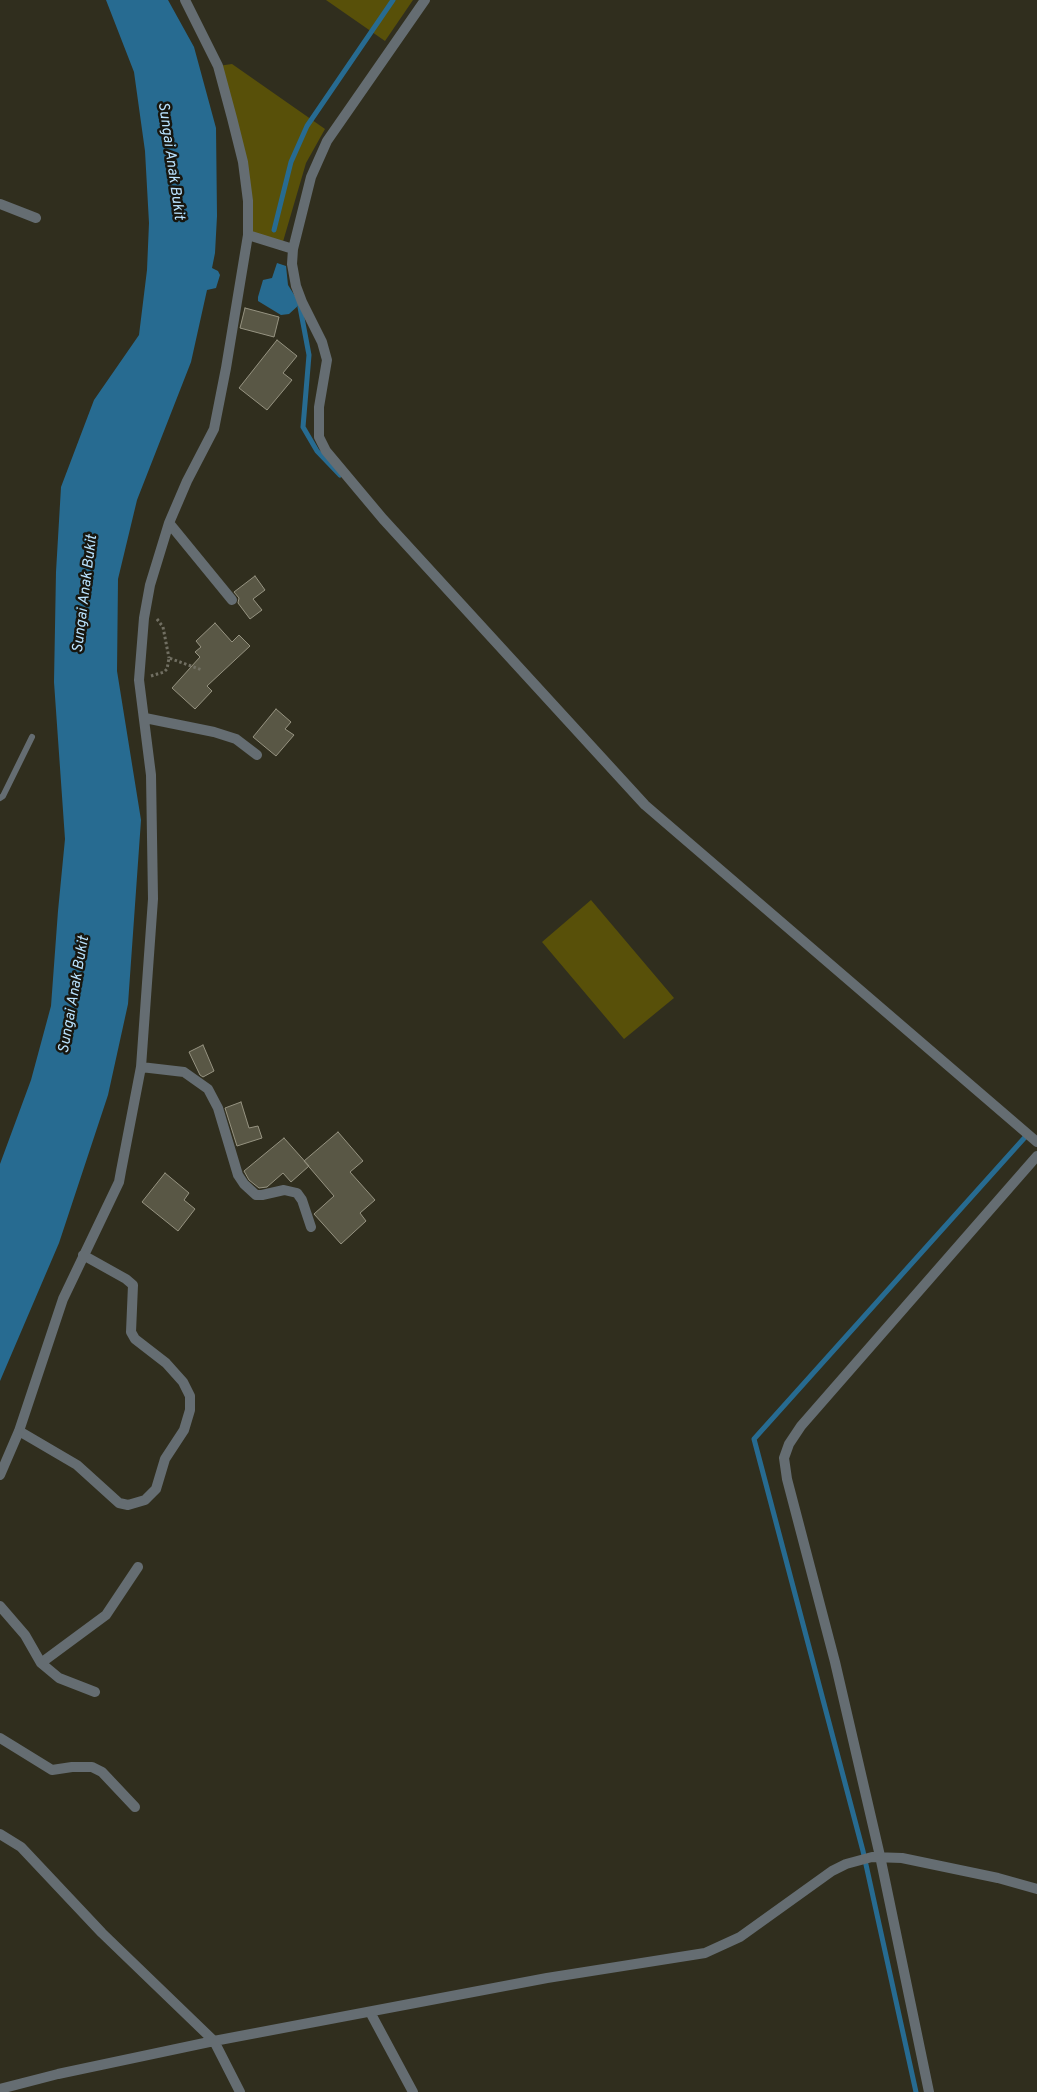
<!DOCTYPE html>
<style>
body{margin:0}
canvas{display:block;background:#302e1e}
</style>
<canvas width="1037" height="2092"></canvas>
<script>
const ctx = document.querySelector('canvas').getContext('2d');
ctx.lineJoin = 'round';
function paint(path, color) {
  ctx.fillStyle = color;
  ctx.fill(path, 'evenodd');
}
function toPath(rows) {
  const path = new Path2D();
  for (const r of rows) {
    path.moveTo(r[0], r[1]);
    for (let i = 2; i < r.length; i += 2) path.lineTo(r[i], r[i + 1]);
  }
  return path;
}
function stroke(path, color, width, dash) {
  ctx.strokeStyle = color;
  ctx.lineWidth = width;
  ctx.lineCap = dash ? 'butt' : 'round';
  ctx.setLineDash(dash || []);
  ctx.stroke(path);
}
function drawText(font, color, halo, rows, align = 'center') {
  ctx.font = font + ' Overpass,sans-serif';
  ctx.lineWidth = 5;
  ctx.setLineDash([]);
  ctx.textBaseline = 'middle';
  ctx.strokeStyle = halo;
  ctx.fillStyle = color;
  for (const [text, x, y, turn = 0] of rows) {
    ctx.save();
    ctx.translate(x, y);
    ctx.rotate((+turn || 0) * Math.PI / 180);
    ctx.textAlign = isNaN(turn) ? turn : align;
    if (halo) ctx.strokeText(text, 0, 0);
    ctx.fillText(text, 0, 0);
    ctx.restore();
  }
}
paint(toPath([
 [326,0,413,0,385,41],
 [232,64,325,129,306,163,282,245,248,235,248,201,218,66],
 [591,900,674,998,624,1039,542,942]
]), '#585009');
paint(toPath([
 [106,0,168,0,194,47,216,128,217,216,215,253,212,268,218,271,220,275,216,288,207,290,191,362,137,500,118,579,117,671,141,820,128,1004,108,1095,59,1243,0,1381,0,1164,31,1080,51,1006,58,911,65,839,54,682,56,572,61,487,94,400,139,335,147,270,149,223,145,151,134,72],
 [277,263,286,266,288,285,300,304,289,314,281,315,258,301,258,297,263,280,272,278]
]), '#276b91');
stroke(toPath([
 [274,230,291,162,307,126,393,0],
 [300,307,309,355,303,427,317,451,340,475],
 [916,2092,863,1851,754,1439,1027,1135,1026,1134]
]), '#276b91', 5);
const building = toPath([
 [245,308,279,317,274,337,240,328,245,308],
 [277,340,297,356,283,373,292,380,267,410,239,388,277,340],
 [255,576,265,590,253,599,262,610,250,619,238,603,239,598,234,592,255,576],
 [215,623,232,642,239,635,250,646,207,686,212,691,195,709,172,688,200,657,195,652,201,647,196,641,215,623],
 [276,709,291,722,285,729,294,735,276,756,253,737,276,709],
 [203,1045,214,1071,203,1077,200,1075,189,1052,203,1045],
 [241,1102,249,1128,258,1126,262,1138,237,1146,225,1108,241,1102],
 [338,1132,363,1161,350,1172,375,1200,360,1213,366,1221,341,1244,314,1214,334,1196,304,1161,338,1132],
 [284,1138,309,1166,291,1182,283,1173,267,1187,259,1188,249,1180,244,1171,284,1138],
 [165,1173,189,1193,184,1200,195,1209,178,1231,142,1202,165,1173]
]);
paint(building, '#595745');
stroke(building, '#969381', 1);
stroke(toPath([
 [157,619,163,627,169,658],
 [151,676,164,672,167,669,169,658,202,670]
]), '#716f62', 3, [2.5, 2.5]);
stroke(toPath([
 [0,798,3,796,32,737]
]), '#656d72', 6);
stroke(toPath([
 [0,204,36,218],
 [248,235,293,249,292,264,296,286,302,302,322,342,327,360,319,407,319,437,326,451,383,519,645,805,1037,1142],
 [293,249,311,177,327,141,425,0],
 [169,523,232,600],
 [145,718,214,732,236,739,257,755],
 [141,1067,184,1072,208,1089,218,1108,238,1175,244,1184,256,1195,262,1195,284,1190,297,1193,302,1200,311,1227],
 [19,1431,77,1465,119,1503,128,1505,145,1500,156,1489,165,1459,184,1430,190,1410,190,1396,183,1382,166,1363,135,1339,131,1332,133,1285,126,1279,83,1255],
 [0,1475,19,1431,63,1299,119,1182,121,1171,141,1067,153,899,151,775,139,680,144,618,150,585,169,523,187,481,214,429,226,368,248,235,248,201,243,162,232,118,218,66,185,0],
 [0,1606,25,1635,41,1663,59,1678,95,1692],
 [41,1663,106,1615,138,1567],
 [0,1738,52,1770,72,1767,92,1767,102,1772,135,1807],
 [0,1834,21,1847,102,1933,214,2041,240,2092],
 [370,2012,413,2092],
 [0,2089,58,2074,214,2041,547,1978,705,1953,740,1937,832,1871,846,1864,872,1857,902,1858,998,1878,1037,1889],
 [929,2092,880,1856,835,1662,787,1479,784,1458,789,1444,801,1426,1037,1156]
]), '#656d72', 10);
drawText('italic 15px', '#bae3ff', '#17160f', [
 ["Sungai Anak Bukit",170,161,82],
 ["Sungai Anak Bukit",86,594,-83],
 ["Sungai Anak Bukit",75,995,-80]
]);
</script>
